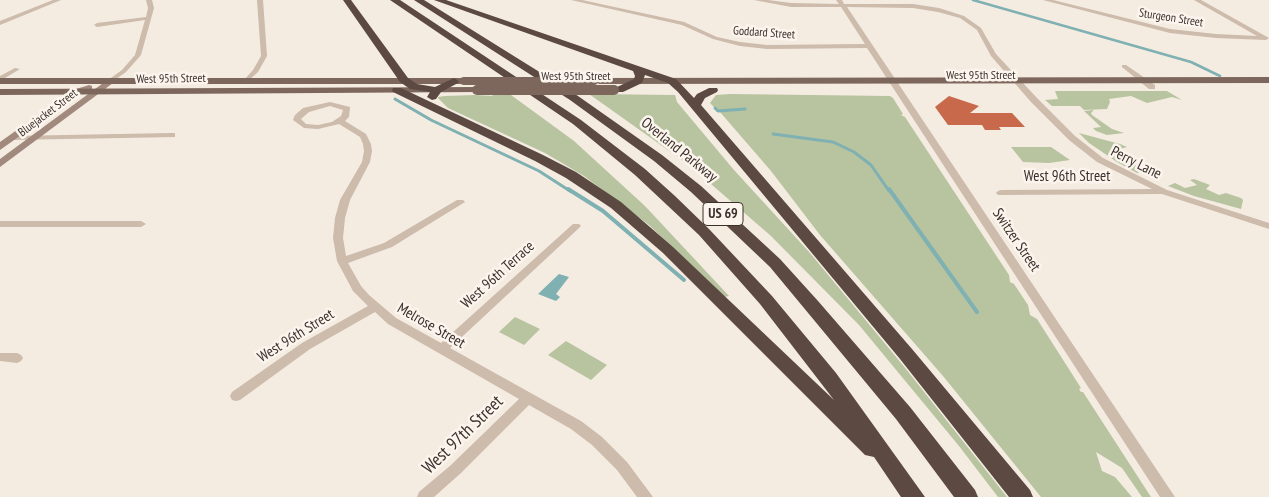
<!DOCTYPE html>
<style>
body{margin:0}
canvas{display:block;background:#f4ebe1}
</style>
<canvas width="1269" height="497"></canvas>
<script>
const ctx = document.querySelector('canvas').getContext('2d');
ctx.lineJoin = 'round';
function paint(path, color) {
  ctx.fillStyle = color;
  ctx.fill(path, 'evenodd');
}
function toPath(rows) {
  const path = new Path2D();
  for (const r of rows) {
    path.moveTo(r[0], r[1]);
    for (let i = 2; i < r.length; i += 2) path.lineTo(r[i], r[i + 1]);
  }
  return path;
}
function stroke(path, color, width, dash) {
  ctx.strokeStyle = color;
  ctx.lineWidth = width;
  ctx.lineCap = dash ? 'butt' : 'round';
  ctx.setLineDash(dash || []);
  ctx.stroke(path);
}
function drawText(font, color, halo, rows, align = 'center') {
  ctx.font = font + ' "PT Sans Narrow",sans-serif';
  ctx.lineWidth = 5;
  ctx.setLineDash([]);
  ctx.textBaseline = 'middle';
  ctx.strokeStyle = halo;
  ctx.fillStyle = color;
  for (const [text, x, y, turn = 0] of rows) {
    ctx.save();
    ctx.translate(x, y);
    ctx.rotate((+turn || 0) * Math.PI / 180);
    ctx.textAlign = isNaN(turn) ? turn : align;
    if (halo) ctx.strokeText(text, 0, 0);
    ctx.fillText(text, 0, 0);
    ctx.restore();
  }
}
paint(toPath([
 [1055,91,1167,91,1182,100,1172,97,1147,103,1131,96,1109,99,1110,102,1107,109,1084,110,1080,106,1052,106,1045,100,1058,99],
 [589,94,675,95,677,102,734,170,810,253,906,369,1007,497,998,497,959,446,859,325,771,236,689,165],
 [730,94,890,96,893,98,903,114,901,115,905,117,1009,275,1010,282,1014,284,1028,305,1030,315,1037,319,1081,388,1079,389,1081,392,1083,392,1151,497,1142,497,1122,468,1096,452,1102,471,1115,477,1132,497,1041,497,943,376,820,235,771,171,720,112,746,109,717,110,710,103,716,95],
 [475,95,493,96,492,95,511,95,574,141,645,206,729,296,724,297,649,225,584,176,545,153,448,108,438,98,438,97,445,96],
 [1094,110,1091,113,1092,115,1112,129,1124,133,1107,135,1096,131,1093,128,1101,127,1084,111],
 [1079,133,1120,144,1127,147,1116,150,1144,166,1142,167,1144,171,1137,173,1117,162,1089,143],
 [1011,147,1051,147,1070,160,1049,163,1023,162],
 [1194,179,1210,185,1206,189,1219,195,1226,193,1241,198,1243,200,1241,209,1194,196,1168,186,1175,183,1185,188,1197,185,1190,180],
 [515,317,540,329,524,345,499,332],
 [566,341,607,365,591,380,548,355]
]), '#b8c4a0');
paint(toPath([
 [559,274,569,277,556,294,560,297,556,301,538,294]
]), '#7fb0b2');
stroke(toPath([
 [973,0,1191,62,1220,76]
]), '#7fb0b2', 2.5);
stroke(toPath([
 [395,99,431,120,539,171,570,191],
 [715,108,718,111,745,109],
 [773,134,833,142,854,152,871,165,889,191]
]), '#7fb0b2', 3);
stroke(toPath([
 [568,189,603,211,684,280],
 [889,189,977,312]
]), '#7fb0b2', 4);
paint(toPath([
 [949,96,979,106,970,113,1012,113,1025,127,999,127,1001,130,985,130,982,125,948,125,935,107]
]), '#c8694b');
paint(toPath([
 [53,0,61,0,0,25,0,21,53,0],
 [146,0,152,0,154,8,141,55,126,72,112,82,108,82,108,80,122,70,135,55,145,20,97,27,94,25,97,23,146,17,148,8,146,0],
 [257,0,263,0,267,56,258,72,247,82,244,80,253,70,261,56,257,0],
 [571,0,582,0,684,22,717,37,740,42,767,45,865,44,841,7,791,7,754,0,768,0,791,3,839,4,836,0,842,0,844,4,913,4,939,8,964,16,981,28,996,54,1037,98,1075,136,1103,158,1167,190,1269,223,1269,229,1162,194,998,195,996,193,998,191,1001,190,1152,189,1097,162,1069,140,1031,102,991,56,977,30,960,18,938,12,913,8,847,7,1175,497,1160,497,867,48,767,49,740,46,713,39,682,25,571,0],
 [1043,0,1053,0,1170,29,1216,34,1257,36,1194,0,1201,0,1269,38,1266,40,1216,38,1170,33,1043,0],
 [1122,65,1126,65,1155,85,1155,89,1149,89,1122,67,1122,65],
 [15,68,20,69,0,81,0,76,15,68],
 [330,102,350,107,349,117,345,121,366,134,371,144,372,151,370,162,350,200,345,218,343,238,346,256,384,243,457,200,463,200,465,202,392,247,348,263,361,286,369,295,396,318,441,343,573,224,579,224,581,226,579,228,450,348,581,421,602,437,627,462,653,497,637,497,617,470,592,445,571,429,529,405,461,473,434,497,417,497,419,492,451,465,519,399,388,324,375,312,310,349,240,400,236,401,232,400,230,396,232,392,302,343,368,306,353,291,337,261,333,238,335,218,340,200,362,162,364,151,363,144,360,137,339,124,318,129,304,128,293,120,295,115,303,108,330,102],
 [330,106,343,110,341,116,332,122,318,125,306,124,301,119,309,112,330,106],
 [172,133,175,133,175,137,12,140,8,138,12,136,172,133],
 [0,221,141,221,146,224,141,227,0,227,0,221],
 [0,353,17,353,21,355,23,358,21,361,17,363,0,361,0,353]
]), '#cdbbac');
paint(toPath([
 [110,78,113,79,113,83,0,167,0,159,110,78],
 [89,85,92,86,92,90,79,94,0,150,0,142,73,90,89,85]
]), '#a18a7d');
paint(toPath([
 [1269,77,1269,83,599,84,595,81,599,78,1269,77],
 [0,78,464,78,468,81,464,84,0,84,0,78],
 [477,87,480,88,480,92,0,95,0,89,477,87]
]), '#7d675c');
paint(toPath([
 [343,0,351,0,408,78,417,84,435,87,454,78,459,81,458,83,441,92,436,99,432,100,427,97,430,92,410,89,400,82,343,0],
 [390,0,400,0,581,120,645,169,675,196,709,229,772,296,836,373,925,497,901,497,874,457,865,455,663,253,611,208,566,178,535,161,393,92,392,90,393,88,401,88,543,155,576,172,621,202,673,247,834,400,760,304,699,235,635,175,573,124,390,0],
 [414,0,424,0,578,96,662,155,701,186,780,259,818,301,910,407,975,490,978,497,954,497,896,419,770,267,691,192,654,161,570,100,414,0],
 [434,0,446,0,676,79,694,98,697,94,709,88,717,88,718,90,717,92,705,98,701,105,912,349,1030,490,1033,497,1009,497,900,359,678,92,668,83,645,75,642,83,623,92,615,92,614,90,615,88,634,79,635,76,633,71,434,0]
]), '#5c4a42');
stroke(toPath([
 [464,81,594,81]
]), '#7d675c', 8);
stroke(toPath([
 [477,90,614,90]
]), '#7d675c', 10);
drawText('12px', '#3b302b', '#fbf5ee', [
 ["Sturgeon Street",1171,18,9],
 ["Goddard Street",764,33,4],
 ["West 95th Street",981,76],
 ["West 95th Street",576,77],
 ["West 95th Street",171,79,-1],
 ["Bluejacket Street",48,113,-37]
]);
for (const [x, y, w] of [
 [723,214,40]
]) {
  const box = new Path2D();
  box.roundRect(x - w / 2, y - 11.5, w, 23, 4);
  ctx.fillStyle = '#fbf5ee';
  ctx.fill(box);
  stroke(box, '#3b302b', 1);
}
drawText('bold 14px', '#3b302b', null, [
 ["US 69",723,214]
]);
drawText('15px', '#3b302b', '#fbf5ee', [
 ["Overland Parkway",679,150,39],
 ["Perry Lane",1136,163,27],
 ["West 96th Street",1067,177],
 ["Switzer Street",1016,240,56],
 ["West 96th Terrace",498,275,-42],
 ["Melrose Street",431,326,30],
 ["West 96th Street",296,336,-32]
]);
drawText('18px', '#3b302b', '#fbf5ee', [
 ["West 97th Street",463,435,-44]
]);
</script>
